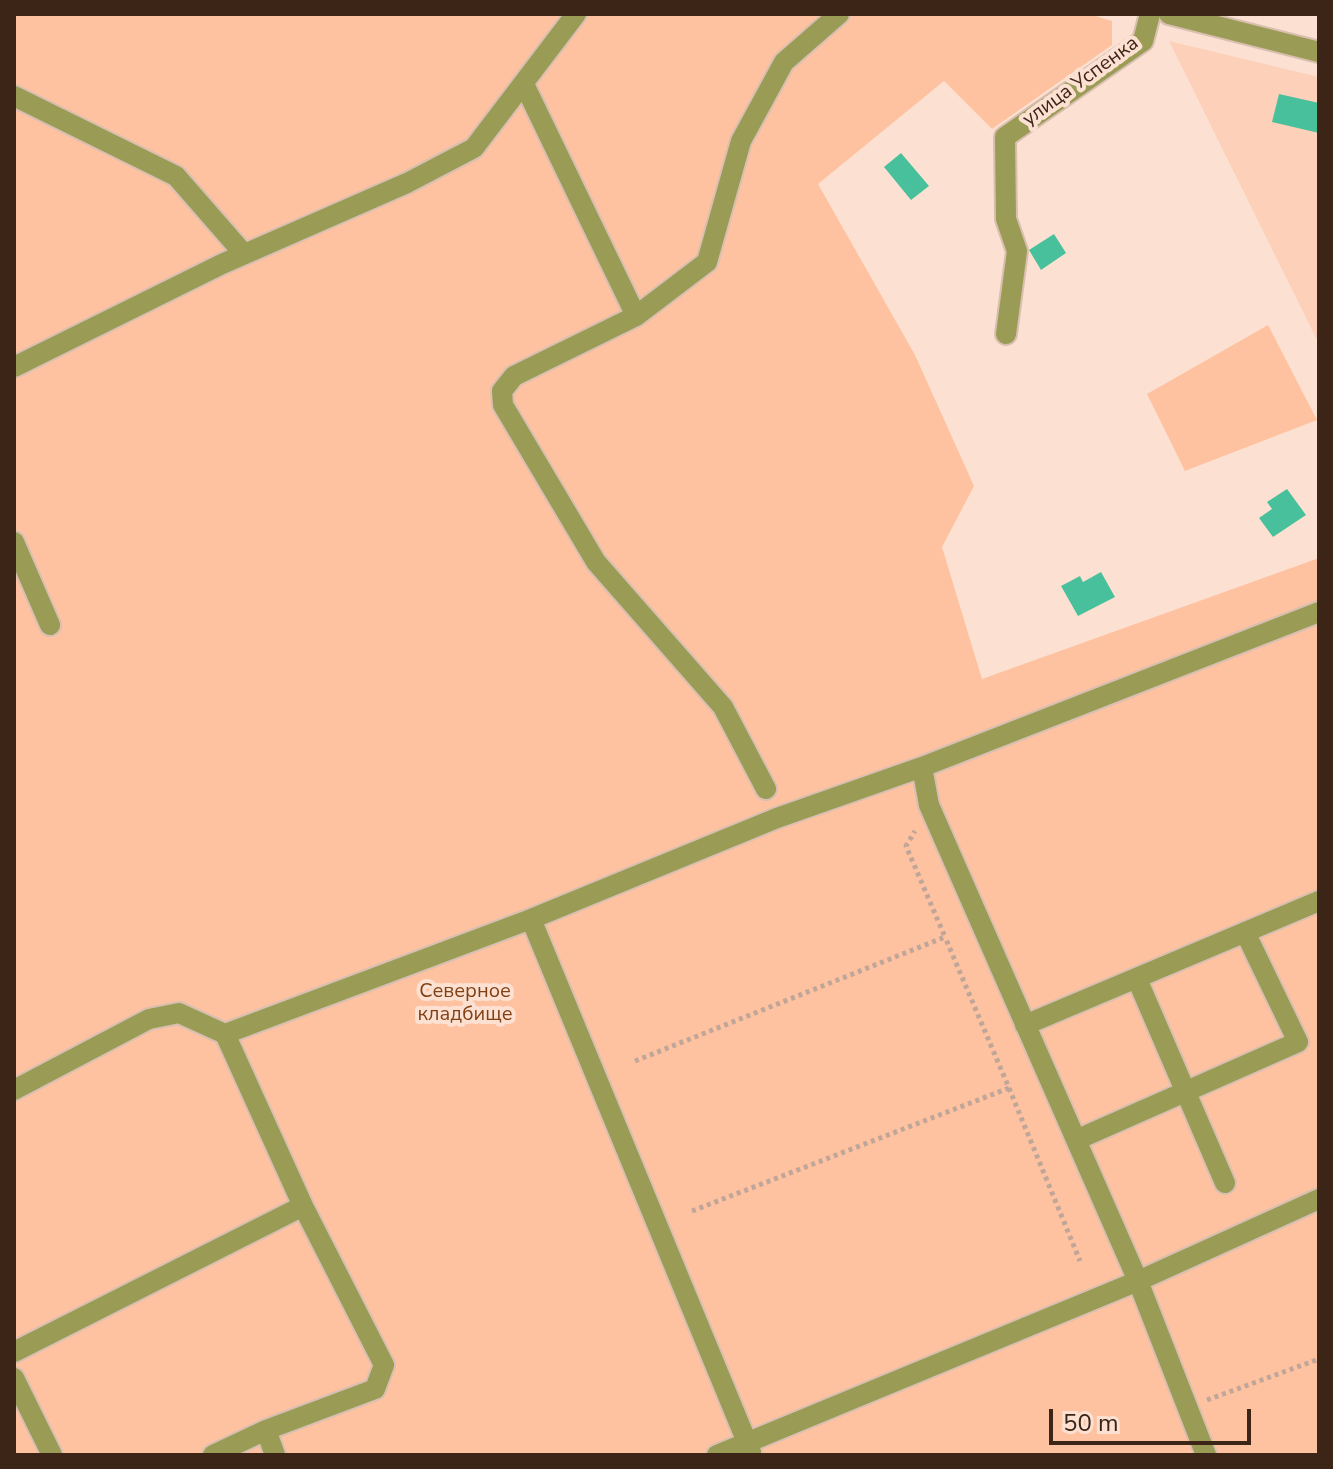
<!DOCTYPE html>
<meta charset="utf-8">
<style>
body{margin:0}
#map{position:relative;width:1333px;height:1469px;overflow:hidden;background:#fce1d2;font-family:"Nunito Sans",sans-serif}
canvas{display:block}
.frame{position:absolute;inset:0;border:16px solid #3c2416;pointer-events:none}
.scale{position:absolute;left:1049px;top:1409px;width:202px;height:36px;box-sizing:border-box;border:4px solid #3c2416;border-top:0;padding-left:10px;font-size:24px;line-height:28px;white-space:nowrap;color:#3c2416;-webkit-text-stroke:6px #fce1d2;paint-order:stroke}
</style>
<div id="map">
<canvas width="1333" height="1469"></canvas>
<div class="frame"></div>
<div class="scale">50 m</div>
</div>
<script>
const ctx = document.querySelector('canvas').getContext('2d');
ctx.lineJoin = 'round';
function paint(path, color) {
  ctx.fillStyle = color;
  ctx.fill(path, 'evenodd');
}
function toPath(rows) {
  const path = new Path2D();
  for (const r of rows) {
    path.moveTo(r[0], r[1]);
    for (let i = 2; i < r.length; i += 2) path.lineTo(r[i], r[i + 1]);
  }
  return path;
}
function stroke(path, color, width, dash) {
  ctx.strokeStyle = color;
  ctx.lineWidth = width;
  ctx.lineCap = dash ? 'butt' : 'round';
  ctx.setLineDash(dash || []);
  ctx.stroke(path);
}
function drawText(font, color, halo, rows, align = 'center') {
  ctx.font = font + ' "Nunito Sans",sans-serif';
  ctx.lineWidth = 8;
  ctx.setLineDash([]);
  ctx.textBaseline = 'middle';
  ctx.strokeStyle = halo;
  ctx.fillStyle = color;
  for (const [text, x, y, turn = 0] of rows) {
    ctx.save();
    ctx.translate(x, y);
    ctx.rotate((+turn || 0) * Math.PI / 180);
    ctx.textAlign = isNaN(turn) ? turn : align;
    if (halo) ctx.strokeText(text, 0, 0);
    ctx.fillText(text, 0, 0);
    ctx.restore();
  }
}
paint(toPath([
 [1169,41,1319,77,1319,344]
]), '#fdd0b9');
paint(toPath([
 [14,14,1089,14,1112,21,1112,45,992,129,944,81,818,184,915,355,974,486,942,547,982,679,1319,558,1319,1455,14,1455],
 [1268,325,1317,420,1185,471,1147,394]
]), '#fec2a1');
paint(toPath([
 [1279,94,1319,103,1319,133,1272,122],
 [901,153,929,186,911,200,884,167],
 [1054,234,1066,253,1041,270,1029,250],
 [1287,489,1306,515,1273,537,1259,518,1272,509,1267,502],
 [1101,572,1115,597,1078,616,1061,586,1080,576,1083,582]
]), '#49c09c');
const minor = toPath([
 [1169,14,1319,52],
 [524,84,636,316],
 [14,96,176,176,244,254],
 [1006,334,1017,251,1006,219,1005,137,1143,41,1150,14],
 [14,367,222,264,407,183,474,148,576,14],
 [14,542,50,625],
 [922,767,929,805,1138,1281,1206,1455],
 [766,789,723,707,596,562,503,405,502,391,514,376,636,316,707,262,741,141,784,62,839,14],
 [531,919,751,1452],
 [1137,979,1225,1183],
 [1025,1025,1319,901],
 [225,1034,531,919,777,818,922,767,1319,612],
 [14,1090,149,1019,179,1013,225,1034,303,1206,384,1365,375,1389,266,1430],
 [1076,1140,1298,1042,1245,932],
 [14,1352,303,1206],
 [14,1378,52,1455],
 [213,1455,266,1430,275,1455],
 [717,1455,1138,1281,1319,1199]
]);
stroke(minor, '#d9bfb0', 24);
stroke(toPath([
 [635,1061,945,937,906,846,915,831],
 [1009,1088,1080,1261],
 [692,1211,1009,1088,945,937],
 [1207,1400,1319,1359]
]), '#c0a698', 5, [4, 4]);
stroke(minor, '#9a9b54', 20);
drawText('20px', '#3c2416', '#fce1d2', [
 ["улица Успенка",1081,82,-36]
]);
drawText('20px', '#823f12', '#fce1d2', [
 ["Северное",465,992],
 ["кладбище",465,1015]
]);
</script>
